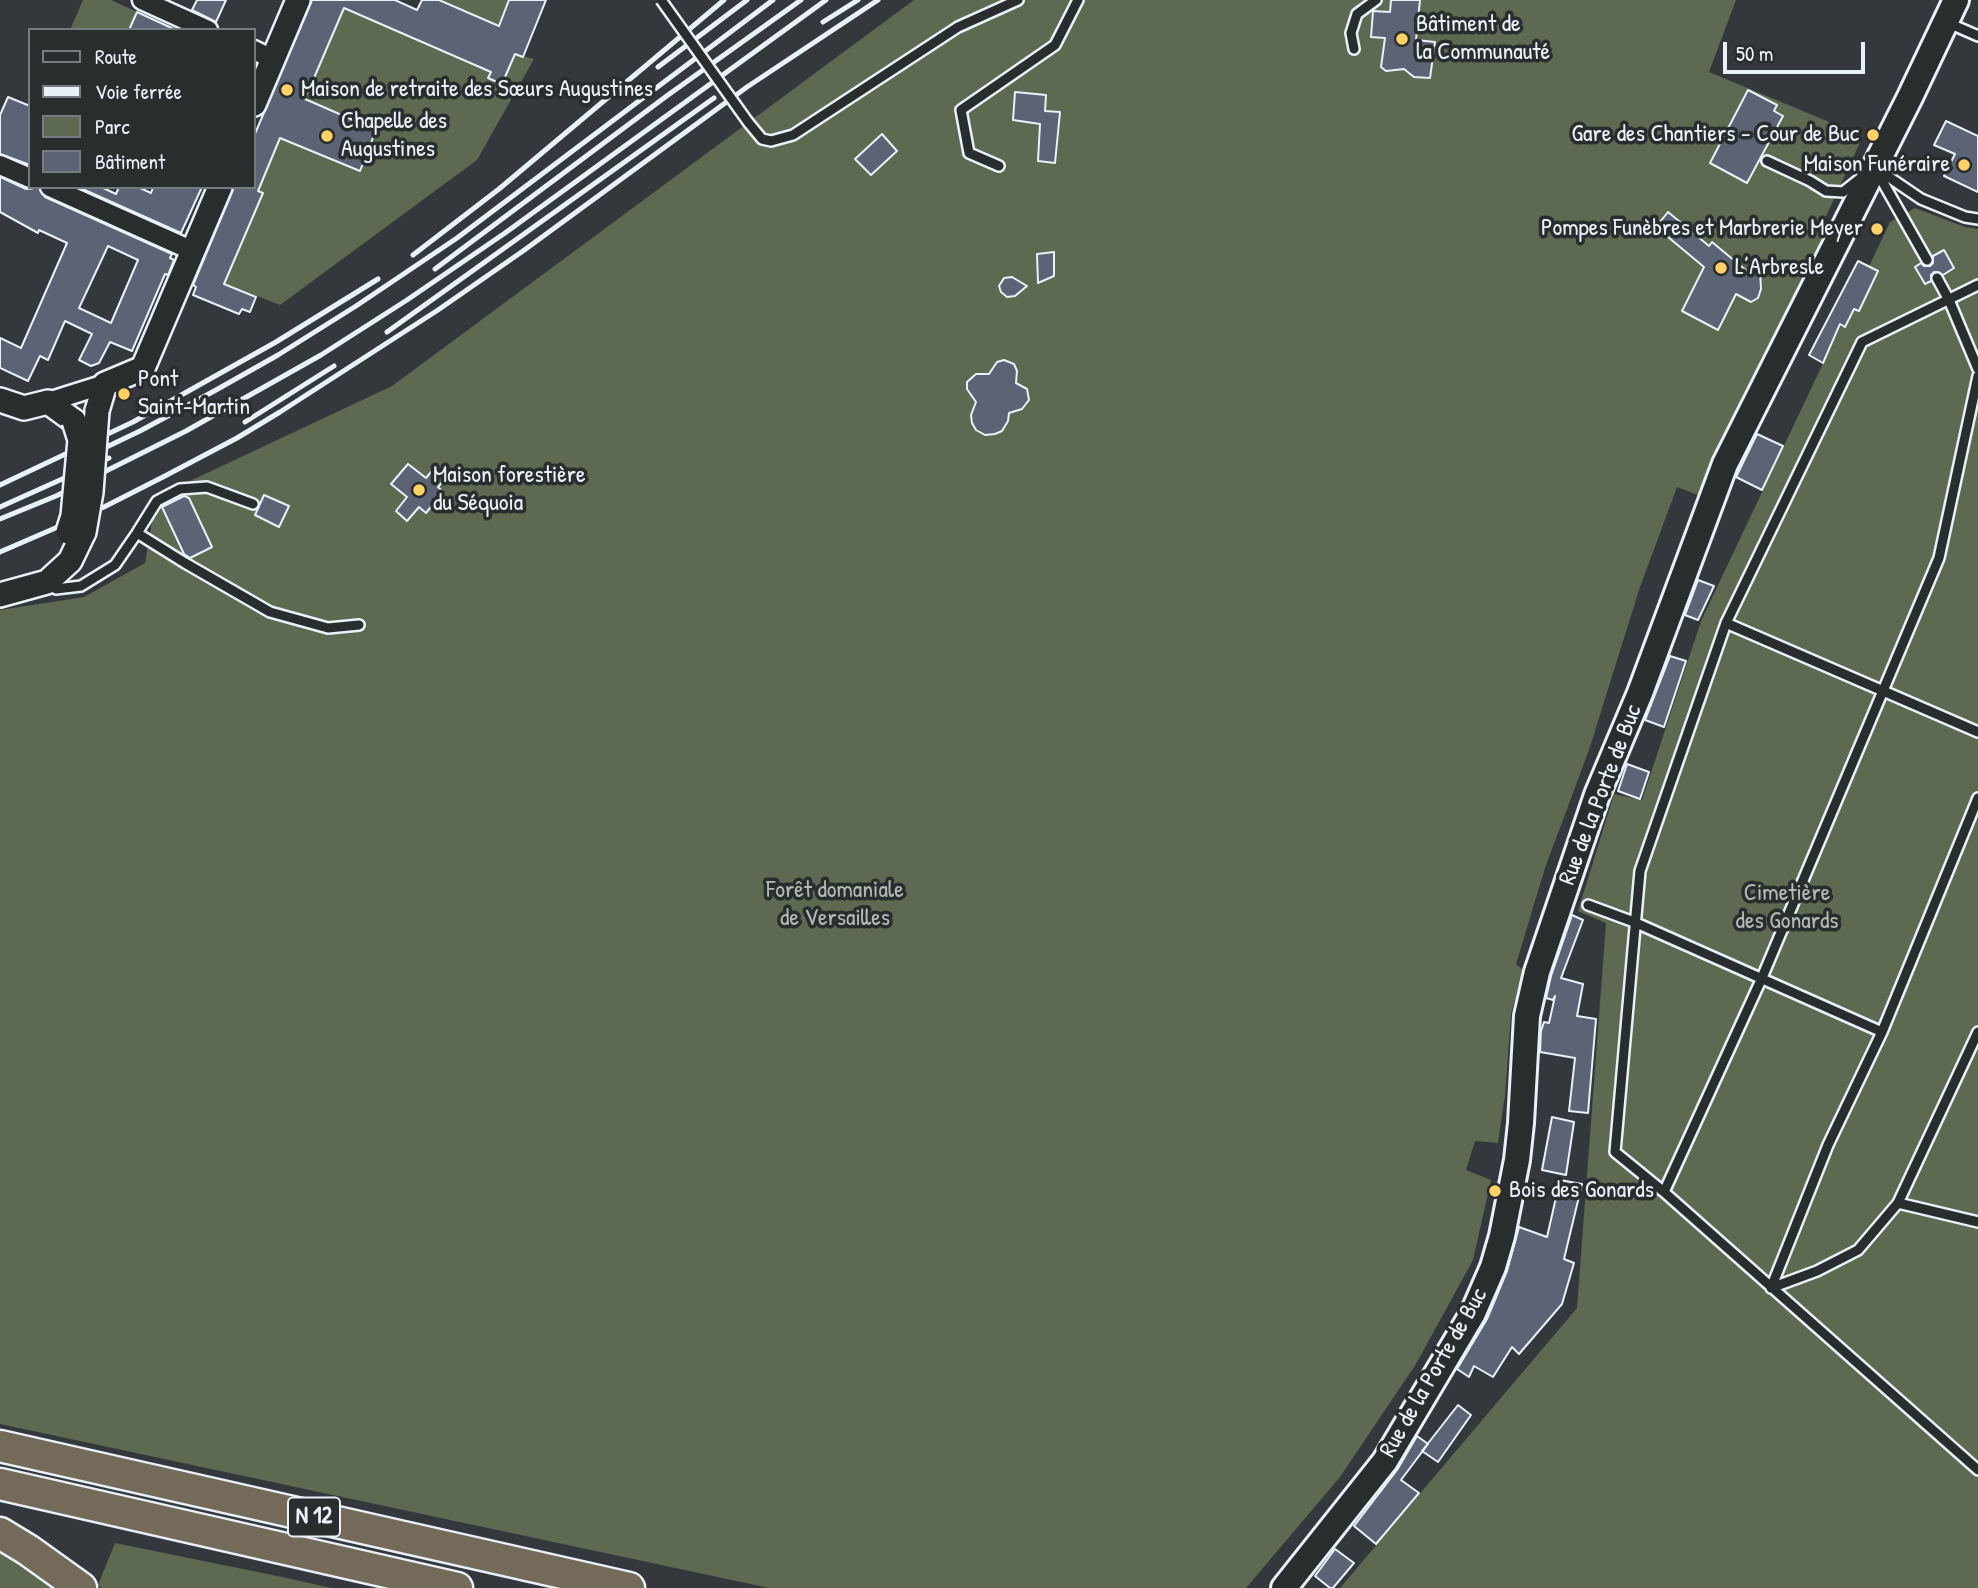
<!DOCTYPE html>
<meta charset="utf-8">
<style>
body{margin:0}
#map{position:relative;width:1978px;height:1588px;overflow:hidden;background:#34383c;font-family:"Patrick Hand",sans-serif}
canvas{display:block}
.legend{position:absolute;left:28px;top:28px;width:228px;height:161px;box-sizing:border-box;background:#2a2d2e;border:2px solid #767b7f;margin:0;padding:9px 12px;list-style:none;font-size:21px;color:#e8f1f8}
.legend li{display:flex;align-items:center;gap:14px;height:35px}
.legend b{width:35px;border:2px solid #767b7f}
.scale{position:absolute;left:1723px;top:42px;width:142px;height:32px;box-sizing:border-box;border:4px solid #e8f1f8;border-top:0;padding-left:9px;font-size:21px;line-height:24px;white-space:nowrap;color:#e8f1f8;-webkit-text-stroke:5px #2a2d2e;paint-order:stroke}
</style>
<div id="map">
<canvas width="1978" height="1588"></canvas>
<ul class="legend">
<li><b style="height:9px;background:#2a2d2e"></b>Route</li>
<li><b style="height:9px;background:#e8f1f8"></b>Voie ferrée</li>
<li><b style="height:19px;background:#5d6950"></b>Parc</li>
<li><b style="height:19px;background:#5c6375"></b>Bâtiment</li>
</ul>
<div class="scale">50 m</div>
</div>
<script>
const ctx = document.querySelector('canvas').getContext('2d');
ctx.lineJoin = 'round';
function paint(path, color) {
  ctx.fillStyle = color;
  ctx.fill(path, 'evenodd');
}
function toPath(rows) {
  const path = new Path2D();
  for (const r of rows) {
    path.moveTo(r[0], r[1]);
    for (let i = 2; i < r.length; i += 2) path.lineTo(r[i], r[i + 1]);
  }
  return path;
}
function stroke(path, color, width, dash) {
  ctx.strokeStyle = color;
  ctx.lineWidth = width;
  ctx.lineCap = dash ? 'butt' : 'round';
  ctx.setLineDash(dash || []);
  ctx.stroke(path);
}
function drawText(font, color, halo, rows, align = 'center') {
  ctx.font = font + ' "Patrick Hand",sans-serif';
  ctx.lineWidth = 7;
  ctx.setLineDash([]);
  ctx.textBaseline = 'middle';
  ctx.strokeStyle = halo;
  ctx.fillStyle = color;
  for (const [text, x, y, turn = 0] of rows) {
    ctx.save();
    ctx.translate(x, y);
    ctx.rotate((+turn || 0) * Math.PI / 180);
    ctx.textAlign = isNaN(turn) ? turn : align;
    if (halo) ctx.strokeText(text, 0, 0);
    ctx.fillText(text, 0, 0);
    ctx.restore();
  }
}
paint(toPath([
 [83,0,111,0,137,12,129,30,70,30],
 [439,0,518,0,499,47,497,25],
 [914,0,1736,0,1709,72,1863,136,1822,225,1827,228,1698,495,1677,487,1639,590,1589,750,1545,868,1516,964,1523,970,1511,1014,1505,1095,1498,1143,1475,1141,1466,1170,1491,1180,1473,1260,1416,1364,1340,1477,1246,1588,769,1588,0,1424,0,610,84,597,145,563,156,497,392,386],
 [344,8,491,72,489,79,502,84,515,54,534,59,477,160,280,305,206,276,262,193,250,187,254,187,254,165,266,170,280,138,360,170,310,101,307,95],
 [1915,208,1965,227,1978,229,1978,1588,1340,1588,1577,1308,1606,923,1578,911,1614,794,1642,800,1701,621,1890,222],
 [115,1543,282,1577,332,1588,102,1588,98,1585],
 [0,1549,56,1588,0,1588]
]), '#5d6950');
const building = toPath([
 [197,0,226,0,216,22,192,10,197,0],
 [312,0,395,0,417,10,422,0,439,0,499,26,509,0,546,0,523,57,515,54,502,84,488,78,491,72,344,8,305,99,376,130,360,171,280,138,258,191,263,193,224,284,256,297,250,312,242,309,239,314,193,295,196,287,193,285,234,187,254,187,254,136,312,0],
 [1391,0,1420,0,1416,40,1435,42,1430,78,1414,77,1404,69,1386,71,1381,67,1385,38,1371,37,1373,11,1390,12,1391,0],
 [137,12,176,30,129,30,137,12],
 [1748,90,1777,105,1774,111,1783,116,1747,183,1710,163,1748,90],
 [1015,92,1046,95,1045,111,1060,112,1055,163,1038,161,1040,124,1013,120,1015,92],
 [8,97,30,106,30,165,0,154,0,115,8,97],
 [1946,121,1978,136,1978,192,1944,176,1955,154,1934,145,1946,121],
 [882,134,897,151,871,175,855,159,882,134],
 [0,177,26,189,39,187,45,197,172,254,170,258,174,260,168,275,165,274,132,351,110,342,99,363,91,366,79,360,92,334,65,321,48,360,40,356,28,381,0,368,0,338,21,348,67,243,39,230,38,233,0,212,0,177],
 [108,246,138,260,111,323,79,308,108,246],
 [78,187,101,187,116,194,119,187,138,187,151,193,153,187,202,187,181,233,78,187],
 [1668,212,1709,246,1712,242,1748,272,1760,271,1761,289,1758,298,1751,302,1736,294,1718,330,1682,311,1704,267,1656,227,1668,212],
 [1944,250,1954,268,1943,275,1934,272,1931,275,1931,281,1925,284,1915,267,1921,263,1924,266,1930,266,1933,263,1933,256,1944,250],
 [1054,252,1054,276,1038,283,1037,254,1054,252],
 [1858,261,1878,271,1859,311,1854,309,1845,327,1840,324,1823,363,1809,355,1858,261],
 [1012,277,1027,286,1015,296,1007,297,1001,292,999,286,1004,278,1012,277],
 [1004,360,1014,364,1017,371,1016,383,1027,389,1029,400,1022,409,1009,413,1008,421,1002,431,995,434,985,435,976,430,972,423,971,415,976,402,967,389,967,382,976,374,989,374,997,362,1004,360],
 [1757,434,1783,446,1762,490,1736,477,1757,434],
 [408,464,426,478,436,466,447,476,438,487,443,492,426,513,419,507,407,521,396,511,407,497,391,484,408,464],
 [264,495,289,506,279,527,255,515,264,495],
 [184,496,189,498,212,547,190,558,184,554,162,507,184,496],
 [1698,580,1714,586,1698,620,1685,615,1698,580],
 [1670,656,1686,661,1664,727,1645,720,1670,656],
 [1627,764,1649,772,1640,799,1618,791,1627,764],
 [1572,915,1583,920,1561,978,1583,984,1577,1016,1596,1019,1588,1113,1569,1111,1575,1058,1540,1052,1541,1031,1544,1022,1549,1023,1555,996,1553,1000,1546,998,1551,976,1572,915],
 [1552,1117,1574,1122,1566,1175,1542,1170,1552,1117],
 [1560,1180,1582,1184,1564,1259,1574,1263,1562,1304,1519,1354,1512,1347,1493,1377,1474,1366,1469,1377,1457,1369,1487,1319,1507,1271,1519,1227,1547,1237,1560,1180],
 [1458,1405,1471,1415,1438,1462,1422,1451,1458,1405],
 [1417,1436,1428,1444,1401,1480,1419,1493,1376,1544,1354,1526,1397,1470,1417,1436],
 [1335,1549,1354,1563,1333,1588,1330,1588,1315,1576,1335,1549]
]);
paint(building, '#5c6375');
stroke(building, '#e8f1f8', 2);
const service = toPath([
 [1946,22,1978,36],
 [1354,49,1351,33,1357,14,1376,0],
 [748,122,762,139,771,141,793,135,958,27,1018,0],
 [1767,161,1810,181,1826,191,1843,192,1862,177],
 [999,166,969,153,961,110,1055,45,1078,0],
 [1877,169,1921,199,1965,217,1978,219],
 [1877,172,1927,260],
 [1937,278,1949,300,1978,369],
 [1978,285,1862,342,1726,623,1640,871,1615,1152,1664,1192,1978,1470],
 [137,533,157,501,180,489,207,487,253,504],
 [48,584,56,589,81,586,115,565,137,533,185,563,270,612,328,628,359,625],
 [1726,623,1978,732],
 [1588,905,1634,922,1882,1032],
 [1664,1192,1761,980,1939,558,1978,376],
 [1898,1203,1978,1222],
 [1771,1288,1828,1145,1882,1032,1978,798],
 [1771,1288,1817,1271,1858,1250,1898,1203,1978,1032]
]);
const minor = toPath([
 [142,0,208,30],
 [254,50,272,59],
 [0,165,30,178],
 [50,187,193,251],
 [48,402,105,384]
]);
const tertiary = toPath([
 [254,104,298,0],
 [0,400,24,408,48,402,74,421],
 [97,411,105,384,143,368,220,187],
 [0,595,47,582,70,561,84,532]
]);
const secondary = toPath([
 [1284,1588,1385,1461,1473,1313,1493,1267,1502,1236,1517,1160,1521,1123,1527,1016,1537,972,1597,795,1640,693,1725,464,1910,97,1956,0]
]);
const trunk = toPath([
 [0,1446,629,1588],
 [0,1484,457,1588],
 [0,1533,28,1550,81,1588]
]);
stroke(service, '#e8f1f8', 14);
stroke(minor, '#e8f1f8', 23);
stroke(tertiary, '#e8f1f8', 28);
stroke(secondary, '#e8f1f8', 30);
stroke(trunk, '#e8f1f8', 35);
stroke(service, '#2a2d2e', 9);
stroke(minor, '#2a2d2e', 18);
stroke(tertiary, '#2a2d2e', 23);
stroke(secondary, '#2a2d2e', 24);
stroke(trunk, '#746a5a', 30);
stroke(toPath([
 [823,22,858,0],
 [658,67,747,0],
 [413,255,499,189,724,0],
 [435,269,668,95,801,0],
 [387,332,714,98],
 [245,422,334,366],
 [73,463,140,431,216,390,278,355,356,306,457,238,773,0],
 [0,485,133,422,276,342,378,279],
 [0,507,109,458],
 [0,519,56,496,186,431,321,355,407,300,505,233,826,0],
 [0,552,104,507,163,477,237,438,280,412,438,310,523,251,747,87,878,0]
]), '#e8f1f8', 5);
const serviceBridge = toPath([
 [661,0,748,122]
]);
const tertiaryBridge = toPath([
 [68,532,73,516,80,440,74,421],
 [84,532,91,492,97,411]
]);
stroke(serviceBridge, '#e8f1f8', 14, []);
stroke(tertiaryBridge, '#e8f1f8', 28, []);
stroke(serviceBridge, '#2a2d2e', 9);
stroke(tertiaryBridge, '#2a2d2e', 23);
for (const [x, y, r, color] of [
 [1402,39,7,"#ffd166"],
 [287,90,7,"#ffd166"],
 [1873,135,7,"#ffd166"],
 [327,136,7,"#ffd166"],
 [1964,165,7,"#ffd166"],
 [1877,229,7,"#ffd166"],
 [1721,268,7,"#ffd166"],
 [124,394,7,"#ffd166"],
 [419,490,7,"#ffd166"],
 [1495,1191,7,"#ffd166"]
]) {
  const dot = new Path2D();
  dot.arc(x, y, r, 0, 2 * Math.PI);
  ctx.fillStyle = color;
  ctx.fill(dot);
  stroke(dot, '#2a2d2e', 2.5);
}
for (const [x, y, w] of [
 [314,1517,52]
]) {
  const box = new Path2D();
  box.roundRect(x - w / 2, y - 19.5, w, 39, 5);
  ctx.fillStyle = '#2a2d2e';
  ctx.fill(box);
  stroke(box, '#e8f1f8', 2);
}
drawText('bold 23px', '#e8f1f8', null, [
 ["N 12",314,1517]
]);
drawText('24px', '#e8f1f8', '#2a2d2e', [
 ["Bâtiment de",1416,25],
 ["la Communauté",1416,53],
 ["Maison de retraite des Sœurs Augustines",301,90],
 ["Chapelle des",341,122],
 ["Augustines",341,150],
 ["Gare des Chantiers - Cour de Buc",1859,135,"right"],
 ["Maison Funéraire",1950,165,"right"],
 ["Pompes Funèbres et Marbrerie Meyer",1863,229,"right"],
 ["L’Arbresle",1735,268],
 ["Pont",138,380],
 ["Saint-Martin",138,408],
 ["Maison forestière",433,476],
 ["du Séquoia",433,504],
 ["Bois des Gonards",1509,1191]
], 'left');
drawText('24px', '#e8f1f8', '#2a2d2e', [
 ["Rue de la Porte de Buc",1601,795,-69],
 ["Rue de la Porte de Buc",1434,1373,-60]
]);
drawText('24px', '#b0bbb5', '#2a2d2e', [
 ["Forêt domaniale",835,891],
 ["de Versailles",835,919],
 ["Cimetière",1787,894],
 ["des Gonards",1787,922]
]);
</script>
